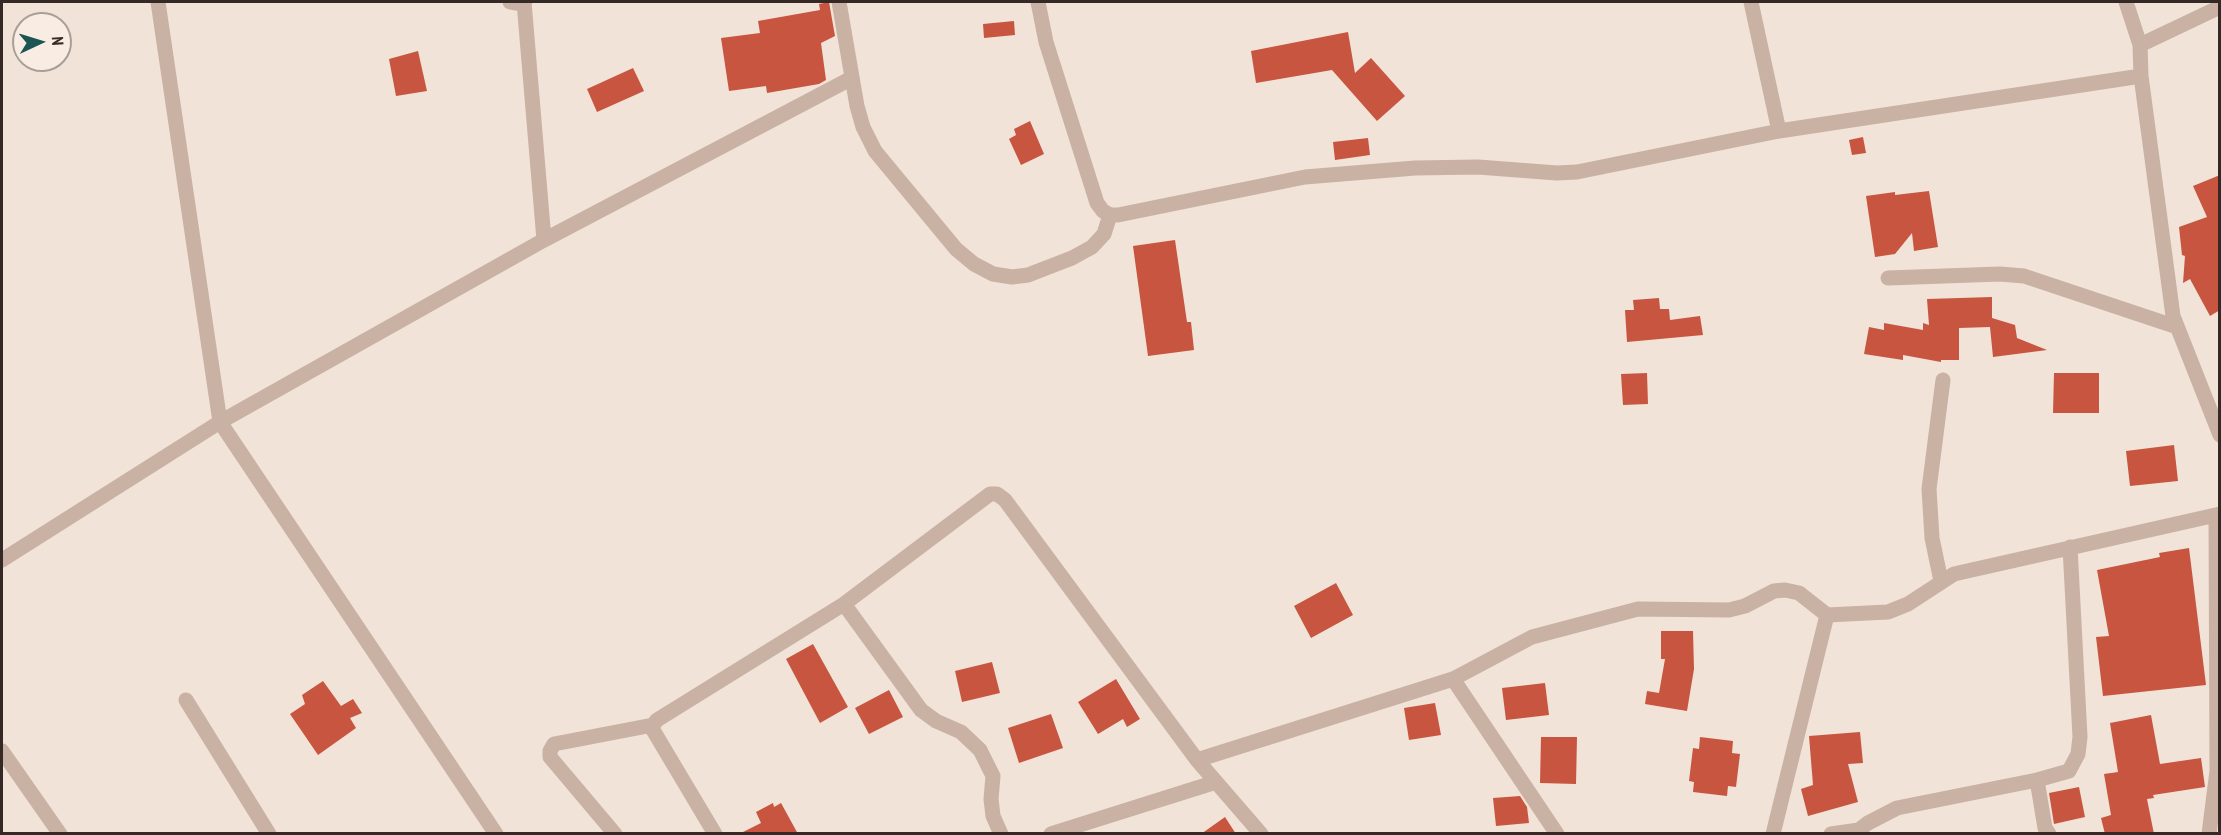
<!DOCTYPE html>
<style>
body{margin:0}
#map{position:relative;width:2221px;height:835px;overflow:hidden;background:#f1e3d7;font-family:"PT Sans Narrow",sans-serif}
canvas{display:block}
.frame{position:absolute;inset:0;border:3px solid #342925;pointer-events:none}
.north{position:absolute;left:12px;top:12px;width:60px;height:60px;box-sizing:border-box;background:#f9ede3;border:2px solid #aa9f97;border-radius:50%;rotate:86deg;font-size:16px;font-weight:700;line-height:24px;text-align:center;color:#342925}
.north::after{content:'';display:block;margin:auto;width:21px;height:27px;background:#1b5554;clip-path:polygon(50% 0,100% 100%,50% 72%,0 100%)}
</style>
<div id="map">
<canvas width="2221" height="835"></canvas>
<div class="frame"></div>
<div class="north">N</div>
</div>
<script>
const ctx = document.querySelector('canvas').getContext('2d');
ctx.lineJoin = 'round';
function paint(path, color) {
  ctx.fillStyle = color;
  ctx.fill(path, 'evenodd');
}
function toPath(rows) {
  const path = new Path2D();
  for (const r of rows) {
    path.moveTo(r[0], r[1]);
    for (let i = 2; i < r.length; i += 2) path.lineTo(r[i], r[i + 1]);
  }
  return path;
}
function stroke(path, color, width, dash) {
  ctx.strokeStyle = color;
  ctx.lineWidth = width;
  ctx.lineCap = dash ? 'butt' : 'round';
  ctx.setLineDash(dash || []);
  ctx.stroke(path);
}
paint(toPath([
 [829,2,835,36,821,43,826,80,819,84,767,93,766,86,729,91,721,38,760,33,758,21,820,10,819,4],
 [1014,21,1015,35,984,38,983,24],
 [1348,32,1355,73,1371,58,1405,96,1377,121,1332,70,1256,83,1251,51],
 [418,51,427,91,396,96,389,59],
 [633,68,644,91,597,112,587,89],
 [1030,121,1044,154,1021,165,1009,139,1016,135,1014,129],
 [1863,137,1866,153,1852,155,1849,140],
 [1368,138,1370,155,1335,160,1333,142],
 [2220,175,2220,310,2210,316,2190,279,2183,283,2185,256,2182,255,2179,227,2207,217,2193,186],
 [1929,191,1938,247,1914,251,1912,233,1895,254,1875,257,1866,196,1895,192,1895,195],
 [1175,240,1187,322,1191,322,1194,350,1148,356,1133,246],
 [1992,297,1992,318,2015,325,2017,338,2047,350,1993,357,1990,327,1959,328,1959,360,1941,360,1941,362,1903,355,1903,360,1864,354,1869,327,1884,330,1884,323,1923,330,1923,323,1929,325,1927,299],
 [1659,298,1660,309,1669,309,1670,320,1700,316,1703,335,1627,342,1625,310,1634,310,1633,300],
 [1647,373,1648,404,1623,405,1621,374],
 [2054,373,2099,373,2099,413,2053,413],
 [2174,445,2178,481,2130,486,2126,451],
 [2189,548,2206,685,2103,696,2096,637,2109,636,2097,570,2160,557,2159,553],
 [1336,583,1353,615,1311,638,1294,606],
 [1661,631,1693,631,1694,669,1687,711,1645,704,1647,691,1659,693,1665,659,1661,659],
 [813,644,848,707,820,723,786,659],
 [992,662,1000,693,962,702,955,671],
 [1116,679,1140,719,1127,727,1123,719,1098,734,1078,702],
 [323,681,341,706,353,699,362,713,350,718,356,728,318,755,290,714,305,704,302,695],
 [1545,683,1549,715,1506,720,1502,688],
 [889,690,903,717,869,734,855,708],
 [1435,703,1441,735,1409,740,1404,708],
 [1051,714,1063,748,1019,763,1008,728],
 [2151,715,2160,764,2201,758,2205,787,2153,795,2154,798,2147,799,2154,834,2105,834,2101,818,2111,815,2104,774,2118,772,2110,723],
 [1860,732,1863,763,1848,764,1858,802,1808,816,1801,789,1813,785,1809,736],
 [1541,737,1577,737,1576,784,1540,783],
 [1700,737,1733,741,1732,753,1740,754,1736,787,1728,786,1727,796,1693,792,1694,782,1689,781,1693,748,1699,749],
 [2079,787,2085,817,2054,824,2049,793],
 [1520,796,1527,807,1529,823,1496,826,1493,798],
 [773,803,774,807,781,803,798,834,739,834,761,823,756,812],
 [1225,817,1236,834,1201,834]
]), '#c75540');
stroke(toPath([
 [158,2,220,422,496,834],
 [510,2,515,3,525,2],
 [524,2,544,240],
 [839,2,857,106,863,127,875,151,956,249,974,264,993,274,1012,277,1028,275,1072,258,1092,247,1104,234,1110,215],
 [1038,2,1046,42,1097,203,1103,211,1110,215,1118,215,1305,177,1415,168,1478,167,1557,173,1577,172,1779,131,2141,76],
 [1751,2,1779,131],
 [2126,2,2140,45,2141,76,2173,316,2220,435],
 [2140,45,2220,7],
 [1888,278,2000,274,2024,276,2177,327],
 [2,560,220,422,544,240,852,78],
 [1941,581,1932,538,1929,489,1943,380],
 [844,604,921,710,936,721,961,732,980,750,993,776,991,799,993,816,1001,834],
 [1453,679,1557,834],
 [186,700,269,834],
 [653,725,653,730,715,834],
 [2,751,60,834],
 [1197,760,1453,679,1532,637,1638,609,1729,610,1745,606,1774,591,1785,590,1799,593,1827,615,1888,612,1908,604,1954,574,2220,514],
 [2037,780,2045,828,2049,834],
 [615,834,550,757,550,751,554,744,653,725,657,720,844,604,990,494,997,494,1005,500,1197,760,1261,834],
 [1051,834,1216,782],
 [1773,834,1827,615],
 [1831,834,1859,830,1868,823,1897,808,2037,780,2069,771,2078,754,2080,737,2070,547],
 [2209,834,2217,771,2216,515]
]), '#c9b1a4', 15);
</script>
